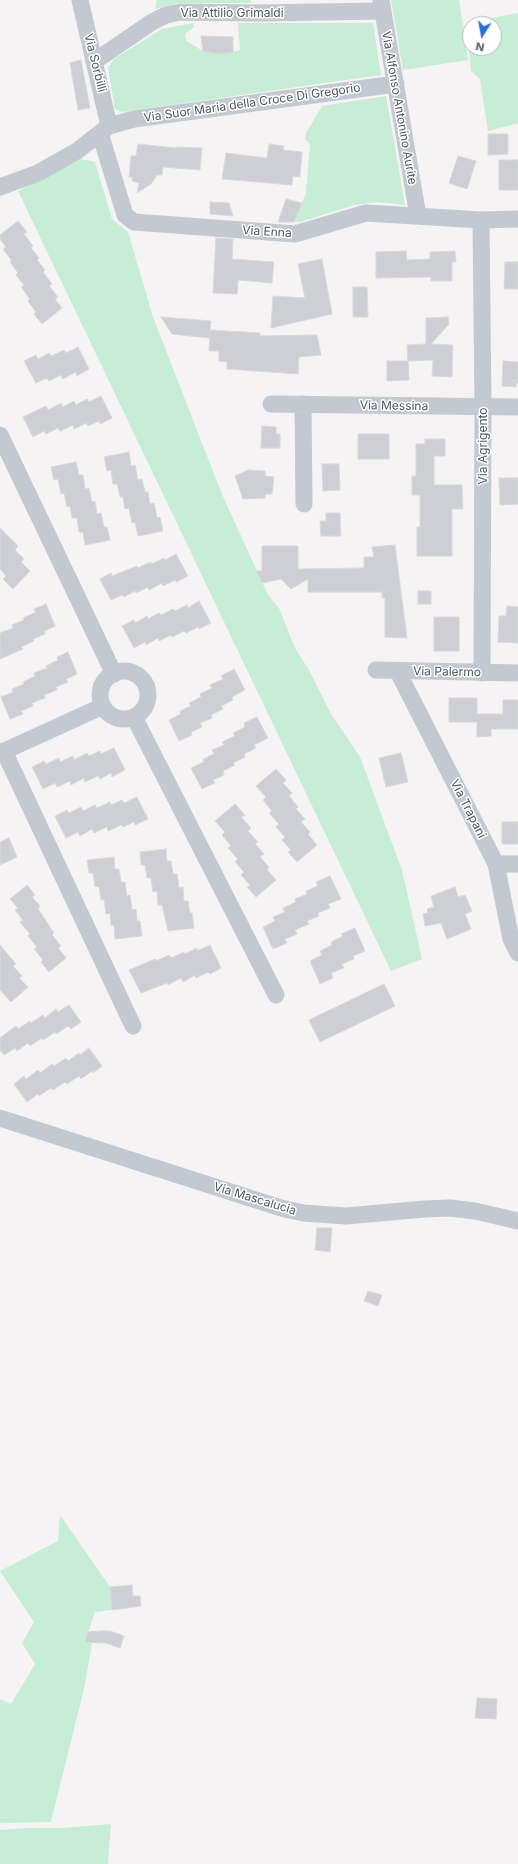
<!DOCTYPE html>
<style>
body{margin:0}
#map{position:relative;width:518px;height:1864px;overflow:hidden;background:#f5f3f3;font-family:Inter,sans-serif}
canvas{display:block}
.north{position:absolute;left:462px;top:16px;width:40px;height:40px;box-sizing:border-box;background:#fff;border:1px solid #b7bbbf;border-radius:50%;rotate:191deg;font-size:11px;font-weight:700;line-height:16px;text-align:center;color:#4c555f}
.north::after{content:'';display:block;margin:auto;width:14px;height:18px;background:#2b6fd6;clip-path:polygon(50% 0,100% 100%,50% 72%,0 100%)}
</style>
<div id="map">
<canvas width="518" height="1864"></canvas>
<div class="north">N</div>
</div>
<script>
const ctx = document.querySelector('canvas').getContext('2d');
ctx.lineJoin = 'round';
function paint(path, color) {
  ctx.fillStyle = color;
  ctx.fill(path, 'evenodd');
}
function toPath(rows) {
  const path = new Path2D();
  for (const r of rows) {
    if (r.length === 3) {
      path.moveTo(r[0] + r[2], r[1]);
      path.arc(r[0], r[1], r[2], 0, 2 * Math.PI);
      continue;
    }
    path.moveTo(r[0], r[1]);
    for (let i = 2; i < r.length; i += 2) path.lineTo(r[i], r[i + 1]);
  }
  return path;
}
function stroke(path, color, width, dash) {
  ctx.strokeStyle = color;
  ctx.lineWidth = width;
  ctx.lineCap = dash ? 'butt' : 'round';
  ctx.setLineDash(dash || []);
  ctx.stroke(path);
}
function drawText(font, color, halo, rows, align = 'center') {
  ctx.font = font + ' Inter,sans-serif';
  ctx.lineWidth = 3;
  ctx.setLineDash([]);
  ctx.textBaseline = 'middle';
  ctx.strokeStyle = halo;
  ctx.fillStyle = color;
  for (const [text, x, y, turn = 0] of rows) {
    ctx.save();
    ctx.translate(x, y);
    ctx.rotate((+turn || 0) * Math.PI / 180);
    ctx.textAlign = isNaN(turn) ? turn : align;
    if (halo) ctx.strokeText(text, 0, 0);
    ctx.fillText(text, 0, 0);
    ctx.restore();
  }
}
paint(toPath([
 [157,0,251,0,251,3,177,3,155,9],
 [391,0,459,0,468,60,403,70],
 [518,13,518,123,488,131,480,79,471,71,467,23],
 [470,24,494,24,494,48,470,48],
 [193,23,194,27,185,34,186,41,203,51,233,52,240,50,238,23,373,23,381,75,122,112,115,109,108,68,114,59,162,29],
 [386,96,405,205,378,202,354,205,300,222,294,222,306,193,310,144,305,139,306,133,322,106],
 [81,159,95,162,112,219,128,232,153,317,221,492,268,595,279,608,295,648,309,670,331,714,360,757,402,870,422,959,391,971,18,191],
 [60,1515,110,1587,112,1610,95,1612,85,1642,92,1643,84,1689,51,1822,0,1823,0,1699,11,1704,35,1664,22,1643,34,1622,0,1571,58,1541],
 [111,1824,108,1864,0,1864,0,1830,27,1828,63,1828]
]), '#c7edd7');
const building = toPath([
 [201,36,233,37,233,52,218,54,203,51,201,36],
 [81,60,90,108,78,110,70,63,81,60],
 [488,134,508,134,508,154,488,155,488,134],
 [138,144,176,148,176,147,202,148,200,170,163,167,162,175,157,175,151,184,137,193,139,183,132,181,133,177,129,177,131,156,136,156,138,144],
 [269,144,284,146,283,150,302,152,300,177,293,176,292,185,222,179,226,153,267,158,269,144],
 [458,156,476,161,467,189,449,183,458,156],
 [499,160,518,160,518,190,499,190,499,160],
 [286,199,302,203,294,222,278,222,286,199],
 [210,202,229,203,233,216,210,214,210,202],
 [18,221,27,232,24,234,33,246,31,248,39,258,37,260,45,270,43,272,52,284,49,286,58,297,55,299,62,308,42,324,34,314,36,312,28,301,30,299,21,287,24,285,16,275,18,273,10,262,12,261,3,249,6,247,0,239,0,235,18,221],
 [216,238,233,239,232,259,274,262,272,283,238,280,237,294,213,293,216,238],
 [406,251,407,260,430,259,430,252,455,251,456,262,452,262,452,281,431,281,431,277,376,278,376,252,406,251],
 [322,259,332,314,271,328,273,296,305,298,298,264,322,259],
 [505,262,518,262,518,289,504,289,505,262],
 [353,287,367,287,368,317,353,317,353,287],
 [161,317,211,321,209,338,172,334,161,317],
 [448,317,449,324,431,344,453,345,452,377,432,376,433,360,408,361,407,345,426,344,426,318,448,317],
 [210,330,260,333,260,336,317,335,321,355,299,357,298,374,227,369,227,362,219,361,219,351,209,351,210,330],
 [78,347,89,369,77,376,76,372,63,379,61,375,49,381,47,378,36,383,24,361,36,355,38,359,49,353,51,356,64,350,66,353,78,347],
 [387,361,408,361,409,380,387,381,387,361],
 [503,361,518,362,518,383,516,383,516,387,502,386,503,361],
 [101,396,112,418,100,424,99,421,88,426,86,423,74,429,73,425,60,431,58,428,46,434,44,431,33,437,23,417,46,406,48,410,61,403,63,407,74,401,76,405,87,399,89,402,101,396],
 [262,426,276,427,276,434,280,434,280,448,261,448,262,426],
 [358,434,389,434,389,459,358,459,358,434],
 [425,439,445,439,445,456,434,456,434,485,462,485,463,509,452,509,452,556,417,556,417,527,420,527,420,495,412,495,412,476,416,476,416,444,425,444,425,439],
 [129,452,131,466,135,465,138,480,142,479,145,492,148,492,150,504,154,503,157,518,160,517,163,531,138,536,135,522,132,523,129,508,125,509,123,497,120,497,117,484,113,484,111,470,107,471,104,457,129,452],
 [76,462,79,475,83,475,85,489,89,488,92,502,95,501,97,514,101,513,104,527,107,527,110,540,85,545,83,532,79,532,77,518,72,518,70,506,67,507,64,493,61,494,58,479,54,480,51,467,76,462],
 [322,464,339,464,340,490,323,491,322,464],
 [248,470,265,471,265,476,274,477,272,494,265,494,265,498,243,499,235,476,248,470],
 [499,478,518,478,518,504,500,505,499,478],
 [326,513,340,513,341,536,321,536,320,521,326,521,326,513],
 [0,528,18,546,15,550,24,559,21,562,30,571,13,589,3,579,6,576,0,569,0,528],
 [395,545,407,638,385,637,385,598,382,598,382,592,308,592,308,579,291,589,281,579,262,583,257,571,262,571,262,546,298,546,298,569,364,568,364,557,374,557,372,547,395,545],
 [176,554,188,576,176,582,175,580,163,586,162,583,149,590,148,587,136,593,135,591,124,597,122,595,111,600,100,579,111,573,112,576,137,566,138,568,151,562,152,564,164,558,165,560,176,554],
 [418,591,431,591,431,604,418,604,418,591],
 [199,601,211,623,199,629,198,627,186,633,184,631,172,637,171,635,159,641,158,638,146,645,145,642,134,648,122,626,134,620,135,623,147,616,148,619,159,613,161,615,173,609,175,611,187,605,188,608,199,601],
 [46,604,55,626,44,631,45,634,33,639,34,641,21,647,23,649,0,659,0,633,13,628,12,625,24,620,23,618,36,612,34,609,46,604],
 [507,606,518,607,518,643,498,642,499,616,506,616,507,606],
 [434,617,459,617,459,651,434,651,434,617],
 [68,652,77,674,66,679,68,682,56,687,57,690,44,695,45,698,32,703,33,706,21,711,23,714,10,719,1,697,13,692,12,689,24,684,23,682,35,676,34,673,47,668,46,666,58,660,57,657,68,652],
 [234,669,245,690,232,697,233,700,221,706,223,709,211,715,212,718,200,723,202,727,191,732,192,735,179,741,169,720,181,714,180,711,191,706,189,703,201,697,200,694,212,688,210,685,223,679,221,676,234,669],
 [449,698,477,698,477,714,503,714,503,700,518,700,518,729,491,729,491,736,477,737,477,722,449,722,449,698],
 [257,717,268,738,254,745,256,748,244,754,245,757,233,763,235,765,223,771,224,775,213,780,215,783,202,789,191,768,204,762,203,759,214,754,212,750,224,745,222,742,235,736,233,733,245,727,244,723,257,717],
 [114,748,125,770,112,777,111,773,100,779,98,776,85,782,84,778,71,785,70,781,57,787,55,783,43,789,32,767,44,761,46,764,59,758,60,762,73,756,74,760,87,753,89,756,100,751,101,754,114,748],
 [401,753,408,782,386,787,379,758,401,753],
 [276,769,286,780,283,783,292,793,289,796,298,807,296,809,305,819,301,822,310,832,308,834,317,845,297,862,288,852,291,850,282,840,285,837,276,827,279,824,269,813,272,811,263,800,266,797,256,786,276,769],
 [137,797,148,819,135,825,134,822,123,827,121,825,108,831,107,827,94,833,92,829,80,836,78,832,66,838,55,816,67,810,69,813,81,807,83,811,95,805,97,808,110,802,111,805,122,800,124,803,137,797],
 [235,804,245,815,241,817,251,828,248,831,258,842,255,844,264,854,260,857,269,867,267,870,276,880,256,897,247,887,250,885,241,875,244,872,235,862,238,859,228,848,231,846,222,835,225,832,215,821,235,804],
 [502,822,518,822,518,844,502,844,502,822],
 [9,838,17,857,0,865,0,842,9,838],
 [166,849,167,861,171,861,173,874,177,874,179,888,183,887,184,901,188,901,190,913,192,913,194,928,168,931,162,905,158,905,157,891,153,892,151,878,147,878,145,865,141,865,140,852,166,849],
 [114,857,115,869,119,869,121,882,125,882,127,896,130,895,132,910,136,909,137,921,140,921,142,936,115,939,114,925,111,926,110,913,106,914,104,899,101,900,99,886,95,887,93,873,89,873,87,860,114,857],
 [330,876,341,899,328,904,330,908,318,913,319,916,307,921,309,924,295,930,297,934,285,939,287,943,273,949,263,927,275,921,273,917,285,912,283,908,296,902,295,899,307,894,306,891,318,886,316,882,330,876],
 [27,885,35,895,32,897,40,906,38,909,54,933,52,935,61,946,58,948,66,958,49,972,41,962,43,960,34,949,37,947,28,936,30,934,20,922,23,920,15,910,18,908,10,899,27,885],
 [455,887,458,897,465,895,472,911,465,914,471,929,447,939,441,923,425,926,423,914,428,913,427,909,434,907,431,896,455,887],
 [355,928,365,951,353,956,354,959,342,964,344,968,331,973,333,978,320,984,310,961,322,955,320,951,332,945,331,942,343,936,341,934,355,928],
 [0,945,16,964,13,966,22,976,19,978,28,987,11,1002,0,990,0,945],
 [210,945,221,968,210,974,208,972,196,978,195,975,183,982,181,978,168,985,167,983,141,993,129,970,155,959,156,961,169,955,171,958,184,952,185,954,197,948,197,951,210,945],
 [384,984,395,1006,320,1042,309,1020,384,984],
 [69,1005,81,1022,71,1029,68,1026,56,1034,55,1032,43,1040,42,1038,30,1046,28,1043,17,1051,15,1048,4,1055,0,1050,0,1038,16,1026,18,1029,30,1021,31,1023,43,1015,45,1018,56,1009,58,1012,69,1005],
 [89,1048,102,1066,93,1073,92,1071,81,1079,79,1076,67,1084,65,1082,53,1090,51,1088,39,1096,38,1094,27,1102,14,1084,24,1076,26,1079,38,1070,40,1073,52,1064,54,1066,66,1058,68,1061,79,1053,80,1055,89,1048],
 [317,1228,332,1228,330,1252,315,1250,317,1228],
 [368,1291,382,1295,378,1306,364,1301,368,1291],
 [132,1585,133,1596,140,1596,141,1606,112,1610,110,1587,132,1585],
 [101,1631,110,1631,124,1636,120,1648,106,1643,85,1642,88,1632,101,1631],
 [477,1698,497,1699,496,1719,475,1718,477,1698]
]);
paint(building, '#cdcfd4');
stroke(building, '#d7d9dd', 1);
stroke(toPath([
 [80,0,109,126],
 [381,0,418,216],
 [95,61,152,22,166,15,180,12,257,13,383,11],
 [100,133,125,215,134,222,295,234,366,213,481,220,518,219],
 [0,187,38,173,77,151,109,126,134,119,396,84],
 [481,220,483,408,482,673],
 [271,404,518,407],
 [303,404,304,504],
 [0,435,114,674],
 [376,670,518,673],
 [124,695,24],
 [398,672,496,864,511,939,518,953],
 [134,717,276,995],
 [4,751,133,1026],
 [0,753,103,706],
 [496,864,518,864],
 [0,1118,281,1208,303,1213,346,1216,425,1209,450,1208,475,1211,518,1221]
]), '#c2c9d0', 17);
drawText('12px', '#4c555f', '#fff', [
 ["Via Attilio Grimaldi",232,13],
 ["Via Sorbilli",95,63,76],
 ["Via Suor Maria della Croce Di Gregorio",252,103,-8],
 ["Via Alfonso Antonino Aurite",399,108,80],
 ["Via Enna",267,232,4],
 ["Via Messina",394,406,1],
 ["Via Agrigento",483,446,-90],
 ["Via Palermo",447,672,1],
 ["Via Trapani",468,809,63],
 ["Via Mascalucia",255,1199,17]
]);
</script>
